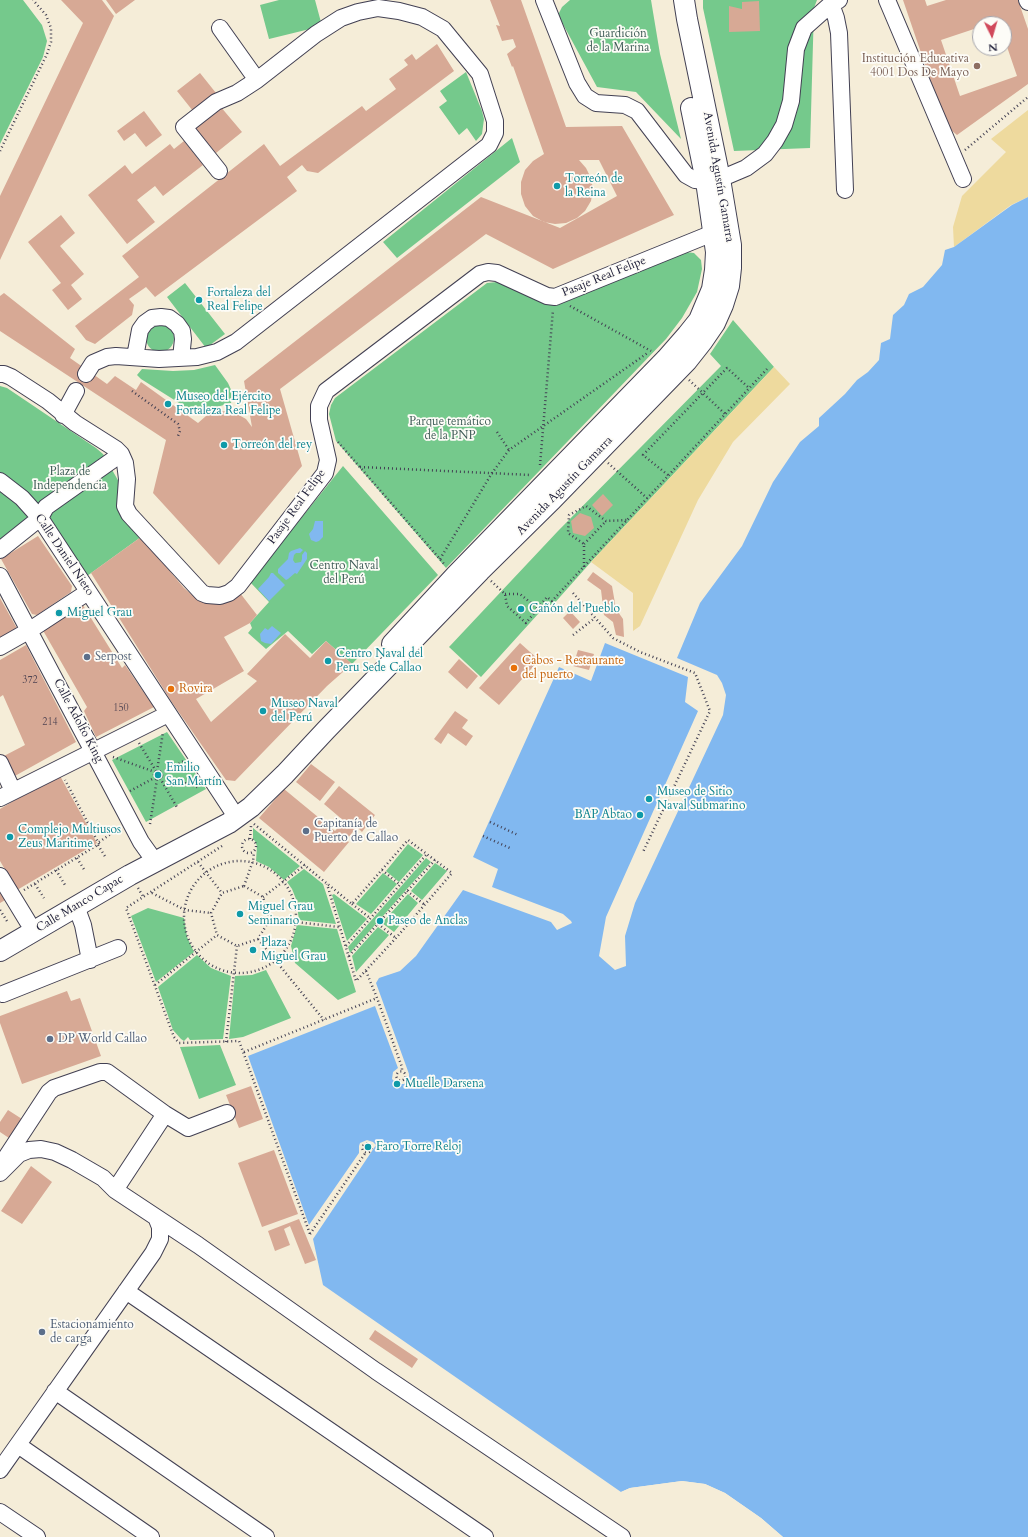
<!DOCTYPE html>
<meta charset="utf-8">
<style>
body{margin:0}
#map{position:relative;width:1028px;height:1537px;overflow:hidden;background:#f5edd8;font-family:Cardo,serif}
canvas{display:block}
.north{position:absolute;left:972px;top:16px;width:40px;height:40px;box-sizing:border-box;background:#fdfcf7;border:1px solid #a5a5ac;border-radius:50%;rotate:175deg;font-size:11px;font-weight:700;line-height:16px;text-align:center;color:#22223b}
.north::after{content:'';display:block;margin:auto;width:14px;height:18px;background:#d1495b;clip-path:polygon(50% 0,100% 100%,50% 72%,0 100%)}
</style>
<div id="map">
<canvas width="1028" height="1537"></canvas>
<div class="north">N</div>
</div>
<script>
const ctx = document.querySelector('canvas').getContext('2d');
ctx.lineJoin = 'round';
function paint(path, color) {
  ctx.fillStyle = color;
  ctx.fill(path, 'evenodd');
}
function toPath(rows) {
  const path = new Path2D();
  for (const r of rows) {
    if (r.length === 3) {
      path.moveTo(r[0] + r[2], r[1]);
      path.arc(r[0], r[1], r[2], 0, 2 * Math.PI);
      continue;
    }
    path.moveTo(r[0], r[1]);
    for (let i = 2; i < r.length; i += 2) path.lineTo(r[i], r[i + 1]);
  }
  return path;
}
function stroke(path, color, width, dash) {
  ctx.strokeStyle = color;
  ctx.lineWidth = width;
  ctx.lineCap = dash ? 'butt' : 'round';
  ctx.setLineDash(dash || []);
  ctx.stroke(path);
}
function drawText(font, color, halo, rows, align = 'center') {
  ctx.font = font + ' Cardo,serif';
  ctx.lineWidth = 3.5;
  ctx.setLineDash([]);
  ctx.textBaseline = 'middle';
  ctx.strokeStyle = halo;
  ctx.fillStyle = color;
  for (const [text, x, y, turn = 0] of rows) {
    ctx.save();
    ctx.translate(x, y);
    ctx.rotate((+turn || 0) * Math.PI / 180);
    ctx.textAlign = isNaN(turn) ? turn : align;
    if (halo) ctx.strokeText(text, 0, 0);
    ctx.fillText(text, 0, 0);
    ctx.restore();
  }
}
paint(toPath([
 [0,0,23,0,42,25,47,41,43,57,0,144],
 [279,0,315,0,322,26,269,39,260,5],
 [570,0,651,0,660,54,681,139,636,92,597,87,558,15,562,7],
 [703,0,817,0,814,8,810,148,734,151,703,8],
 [466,72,482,111,484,119,482,134,476,141,467,128,459,135,439,107,447,101,440,91],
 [512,138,520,162,397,258,383,242],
 [686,252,694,253,701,260,702,269,697,292,682,318,666,339,446,568,336,441,329,414,331,405,335,398,487,283,497,282,506,284,555,306],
 [185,283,225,334,206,348,167,297],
 [733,320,774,367,591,562,552,606,548,603,481,677,449,647,558,531,721,366,710,354],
 [160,338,14],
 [215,365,228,383,233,394,231,403,195,413,141,379,137,375,142,369,173,371,194,370],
 [0,386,7,388,96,448,103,454,119,482,119,490,141,537,87,576,49,516,0,475],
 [343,466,438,575,352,664,326,641,312,654,288,631,266,649,248,633,252,628,250,623,269,602,250,582],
 [0,491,16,501,29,518,0,544],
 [167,732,206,789,146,822,112,760],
 [253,828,300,866,284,880,269,867,256,861,257,846,255,841,253,839],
 [408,844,423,855,399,882,386,871],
 [426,858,431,862,350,953,348,947],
 [435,863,447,871,422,900,411,891],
 [304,869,323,884,336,924,299,920,296,899,292,889,287,882],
 [383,873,397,884,371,914,356,904],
 [334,894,367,919,347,941,332,895],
 [408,894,418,903,394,932,382,923],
 [148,908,184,918,187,937,194,952,156,982,131,916],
 [297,925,337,929,356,992,338,1000,295,963,291,946],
 [378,927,389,935,356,972,352,956],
 [197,955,211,968,231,976,223,1039,190,1040,188,1037,184,1041,181,1039,173,1030,158,987],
 [266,970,291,1018,243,1037,229,1039,235,976,252,975],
 [220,1045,236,1085,199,1099,180,1047]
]), '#75c98c');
paint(toPath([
 [1028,110,1028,197,1011,205,954,247,953,227,962,196,1006,152,991,139],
 [774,367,790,384,733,442,698,500,640,626,633,631,633,593,591,562]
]), '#eeda9e');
paint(toPath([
 [1028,197,1028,1537,783,1537,761,1518,725,1493,705,1484,682,1481,630,1488,621,1492,323,1285,313,1239,376,1145,373,1142,367,1140,360,1143,359,1146,359,1153,309,1225,248,1056,375,1006,398,1068,393,1072,392,1079,397,1084,404,1084,409,1079,409,1074,376,983,379,978,400,971,416,956,463,890,551,922,557,930,572,923,571,921,563,914,492,887,498,869,473,857,559,667,591,681,605,643,688,677,685,702,698,711,606,917,599,956,615,970,626,966,625,936,635,903,723,715,726,695,722,683,717,675,677,658,700,603,742,546,773,482,800,442,819,426,819,418,845,394,857,380,868,372,879,360,881,343,890,339,893,315,904,305,909,294,923,287,942,265,945,250,954,247,1012,205],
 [315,521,323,521,323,537,319,541,316,542,311,540,309,534,313,529],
 [300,548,303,550,300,553,296,553,294,555,293,560,295,563,301,562,302,559,302,555,305,551,307,553,307,559,297,574,295,573,288,579,286,580,278,573,278,569,288,559,289,553,291,551],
 [271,573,273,573,285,585,269,601,258,589,269,577],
 [272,626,281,633,271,644,265,643,261,641,260,634,265,628,268,630]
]), '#81b8f0');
paint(toPath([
 [682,1481,705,1484,725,1493,761,1518,783,1537,780,1537,760,1519,724,1494,705,1486,682,1483,631,1490,623,1493,621,1492,630,1488]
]), '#f5edd8');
paint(toPath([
 [61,0,102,0,114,16,0,260,0,196,83,23],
 [106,0,135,0,116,14],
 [490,0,521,0,566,127,622,126,674,215,553,269,486,234,280,389,302,466,219,565,153,493,166,440,0,331,0,296,4,293,75,349,70,358,107,384,115,376,136,390,141,382,198,423,206,416,216,412,226,411,237,414,246,419,252,427,244,381,481,197,560,228,617,196,599,160,579,160,586,168,591,178,593,189,591,201,585,211,577,218,566,223,555,224,544,222,533,216,525,206,521,194,521,182,525,170,533,161,544,154,513,66,512,67,507,54,516,47,513,39,502,41,496,25,500,26],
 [903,0,925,0,927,6,946,0,1018,0,1028,29,1028,84,957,135,946,126],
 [998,21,999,24,1004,24,1004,38,1017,76,960,96,941,40,980,27,980,24,990,24],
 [759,1,760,31,729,32,729,6,742,9,742,2],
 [437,44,454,71,318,173,307,171,302,165,287,177,297,191,155,297,146,287,129,299,134,305,132,315,95,344,86,340,75,326,139,277,122,256,264,144,280,166,362,106,366,111,396,89,389,79,408,65,404,60,412,54,416,60],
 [200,73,216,93,193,111,177,91],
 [220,106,242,132,216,153,194,127],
 [144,111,162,135,146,147,135,133,124,141,117,131],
 [184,141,203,165,163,196,155,186,137,200,155,222,127,244,88,195,125,165,132,174,170,144,174,149],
 [61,215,75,233,60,246,84,274,71,285,82,299,68,310,52,290,61,283,28,242],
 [603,494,613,505,602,516,592,505],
 [580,513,591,517,594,528,585,536,573,533,571,521],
 [38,536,72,586,71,592,37,615,32,614,1,559],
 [141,537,184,588,198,600,209,603,240,593,257,615,250,623,224,637,244,671,196,699,211,722,257,681,247,674,285,634,310,658,326,641,352,664,327,686,235,781,226,780,171,701,91,573],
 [593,572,612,586,616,609,623,619,624,637,616,635,613,622,604,615,601,590,587,580],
 [0,598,19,632,0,643],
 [81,602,122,668,125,665,154,707,96,737,84,711,87,707,41,627],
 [570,611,580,622,573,629,563,618],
 [520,643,539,660,499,705,479,688],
 [26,645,76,742,13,777,2,757,25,745,3,695,0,697,0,660],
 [578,650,594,654,589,670,573,666],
 [459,659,478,676,467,689,448,672],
 [455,711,468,720,462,728,473,736,466,746,448,733,441,744,434,739],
 [311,764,335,782,320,801,296,782],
 [59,774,97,843,17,890,0,861,0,809],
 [339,786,375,815,362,832,357,827,346,840,349,842,324,872,259,818,284,789,335,831,344,821,324,804],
 [0,887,7,899,0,903],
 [67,991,71,1001,80,998,101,1056,22,1084,0,1023,0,1016],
 [251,1086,263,1119,239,1128,226,1095],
 [8,1110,22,1119,9,1138,0,1132,0,1122],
 [274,1150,298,1214,262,1227,238,1163],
 [31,1166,52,1182,22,1224,1,1211],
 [299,1219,316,1260,305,1264,290,1226,284,1229,290,1245,275,1251,268,1231],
 [375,1330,418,1359,412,1368,369,1339]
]), '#d7a995');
const minor = toPath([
 [544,0,577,83,585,96,596,103,625,105,637,111,686,175,695,180,706,181,720,179,746,168,765,154,775,141,784,125,791,101,796,49,804,28,831,4,839,0],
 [887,0,963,179],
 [1027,0,1028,2],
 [831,4,836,18,839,33,845,190],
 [220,28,257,80],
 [135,357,140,330,145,323,152,318,161,317,169,318,177,324,182,331,183,339,181,358],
 [0,374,4,374,11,377,48,401,75,423,116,449,121,454,125,463,127,479,125,506,129,514,202,593,207,595,220,596,229,593,238,586,325,473,328,460,319,420,319,406,326,391,480,274,488,272,497,273,547,296,555,297,713,233],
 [86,374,93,363,107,357,116,356,159,359,197,357,217,352,236,342,489,145,495,133,495,121,480,74,443,29,422,17,399,11,378,8,358,12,341,18,316,34,257,80,237,93,216,102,184,127,219,171],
 [63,415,76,391],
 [0,481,22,498,40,518,237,818],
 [0,550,40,518,46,507,121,454],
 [0,576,141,842,151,856,154,858,161,858],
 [0,647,30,630,88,592],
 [0,763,13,791],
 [0,798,168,714],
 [0,876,28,922],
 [76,906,83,925,90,960],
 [3,994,118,948],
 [3,1162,49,1092,54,1088,100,1072,107,1072,165,1114,188,1128,227,1113],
 [0,1173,19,1154,29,1150,41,1149,55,1152,72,1160,103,1178,115,1190,198,1245,376,1371,622,1537],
 [115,1190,165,1114],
 [126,1291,485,1537],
 [55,1391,266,1537],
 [18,1445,151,1537],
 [0,1470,153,1253,160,1239,160,1227,156,1217],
 [0,1512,37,1537]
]);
const major = toPath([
 [392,644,455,576,666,359,687,335,699,320,712,289,715,270,716,252,706,181,691,108],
 [0,951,130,875,229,823,251,807,285,774,326,730,480,571,552,500,687,361,702,342,715,323,723,305,729,286,731,268,731,245,720,179,687,19,684,0]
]);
stroke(minor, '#424053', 18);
stroke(major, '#424053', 22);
stroke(toPath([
 [965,150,1028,97],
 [0,151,47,54,51,42,51,28,46,15,33,0],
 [570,306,651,351],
 [689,380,725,414],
 [132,391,178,424,180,431,178,436],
 [497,432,509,450],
 [338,442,445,565],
 [608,463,647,498],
 [540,465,553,310],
 [360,467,531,475],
 [668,475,643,455,727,368,749,388],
 [584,544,606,521],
 [440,559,492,473,509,450,649,352],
 [584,567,584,544,568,533,569,515,586,506,606,521,627,520],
 [491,581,505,594,507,606,526,623,547,597,552,601,767,369],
 [573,593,613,638,640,652,695,673,710,711,643,852],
 [505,594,520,594,537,608],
 [573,635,595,618],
 [139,743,156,771],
 [113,757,155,772],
 [158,775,4],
 [157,771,163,732],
 [161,773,184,761],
 [162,776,200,788],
 [160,778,178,809],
 [130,791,156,777],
 [490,822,518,835],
 [150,824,157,779],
 [254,824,352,904,408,840,452,873,396,938,356,981,327,884],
 [483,836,512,849],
 [249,846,7],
 [250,839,251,826],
 [99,842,118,829],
 [98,845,106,858],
 [222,846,126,908,174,1037,179,1043,239,1041,310,1234],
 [77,858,85,871],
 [240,917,56],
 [198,862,222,893],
 [56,870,65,885],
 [382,870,399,884],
 [35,884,44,898],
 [244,886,263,897,270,919,258,939,237,946,217,935,211,913,222,893,244,886],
 [244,886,253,861,254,852],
 [138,888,144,898],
 [24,890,99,844,65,780],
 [407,891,425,905],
 [152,893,185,910,211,913],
 [263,897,305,865],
 [352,904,370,918],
 [0,910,7,921],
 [270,919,339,927],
 [378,924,396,938],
 [258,939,324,1020],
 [346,946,427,854],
 [349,956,435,860],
 [366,971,377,998,402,1067,402,1072],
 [155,985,217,935],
 [226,1042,237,946],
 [244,1052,377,998],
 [401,1076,4.5],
 [367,1148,4.5],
 [310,1234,366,1152]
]), '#424053', 2.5, [1, 3]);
stroke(minor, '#fff', 16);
stroke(major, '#fff', 20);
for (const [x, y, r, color] of [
 [977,66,4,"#8d6e63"],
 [557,186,4,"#0f9aa8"],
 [199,300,4,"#0f9aa8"],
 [168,404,4,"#0f9aa8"],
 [224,445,4,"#0f9aa8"],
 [521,609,4,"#0f9aa8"],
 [59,613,4,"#0f9aa8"],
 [87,657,4,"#5c6f8a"],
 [328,661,4,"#0f9aa8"],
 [514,668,4,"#e8710a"],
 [171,689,4,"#e8710a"],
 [263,711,4,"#0f9aa8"],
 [158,775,4,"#0f9aa8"],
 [649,799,4,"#0f9aa8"],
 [640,815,4,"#0f9aa8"],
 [306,831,4,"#5c6f8a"],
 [10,837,4,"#0f9aa8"],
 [240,914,4,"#0f9aa8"],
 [380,921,4,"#0f9aa8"],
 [253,950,4,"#0f9aa8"],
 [50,1039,4,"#5c6f8a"],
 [397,1084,4,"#0f9aa8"],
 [368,1147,4,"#0f9aa8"],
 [42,1332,4,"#5c6f8a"]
]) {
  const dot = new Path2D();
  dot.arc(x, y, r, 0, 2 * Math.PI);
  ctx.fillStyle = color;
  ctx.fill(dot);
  stroke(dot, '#fdfcf7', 1.5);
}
drawText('10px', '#4f4452', null, [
 ["372",30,681],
 ["150",121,709],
 ["214",50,723]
]);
drawText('12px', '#3f5c57', '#fdfcf7', [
 ["Guardición",618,34],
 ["de la Marina",618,48],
 ["Parque temático",450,422],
 ["de la PNP",450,436],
 ["Plaza de",70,472],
 ["Independencia",70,486],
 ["Centro Naval",344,566],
 ["del Perú",344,580]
]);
drawText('12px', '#785e54', '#fdfcf7', [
 ["Institución Educativa",969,59],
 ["4001 Dos De Mayo",969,73]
], 'right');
drawText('12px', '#22223b', '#fdfcf7', [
 ["Avenida Agustín Gamarra",718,177,80],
 ["Pasaje Real Felipe",604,277,-22],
 ["Avenida Agustín Gamarra",565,486,-46],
 ["Pasaje Real Felipe",297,507,-54],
 ["Calle Daniel Nieto",64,555,56],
 ["Calle Adolfo King",78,721,62],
 ["Calle Manco Capac",80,904,-31]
]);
drawText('12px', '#0d838f', '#fdfcf7', [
 ["Torreón de",565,179],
 ["la Reina",565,193],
 ["Fortaleza del",207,293],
 ["Real Felipe",207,307],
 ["Museo del Ejército",176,397],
 ["Fortaleza Real Felipe",176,411],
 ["Torreón del rey",232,445],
 ["Cañón del Pueblo",529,609],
 ["Miguel Grau",67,613],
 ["Centro Naval del",336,654],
 ["Peru Sede Callao",336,668],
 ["Museo Naval",271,704],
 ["del Perú",271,718],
 ["Emilio",166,768],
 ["San Martín",166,782],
 ["Museo de Sitio",657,792],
 ["Naval Submarino",657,806],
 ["BAP Abtao",632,815,"right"],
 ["Complejo Multiusos",18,830],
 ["Zeus Maritime",18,844],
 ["Miguel Grau",248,907],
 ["Seminario",248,921],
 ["Paseo de Anclas",388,921],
 ["Plaza",261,943],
 ["Miguel Grau",261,957],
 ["Muelle Darsena",405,1084],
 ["Faro Torre Reloj",376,1147]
], 'left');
drawText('12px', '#4e5e75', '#fdfcf7', [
 ["Serpost",95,657],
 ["Capitanía de",314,824],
 ["Puerto de Callao",314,838],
 ["DP World Callao",58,1039],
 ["Estacionamiento",50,1325],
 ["de carga",50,1339]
], 'left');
drawText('12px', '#c56008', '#fdfcf7', [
 ["Cabos - Restaurante",522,661],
 ["del puerto",522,675],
 ["Rovira",179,689]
], 'left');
</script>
